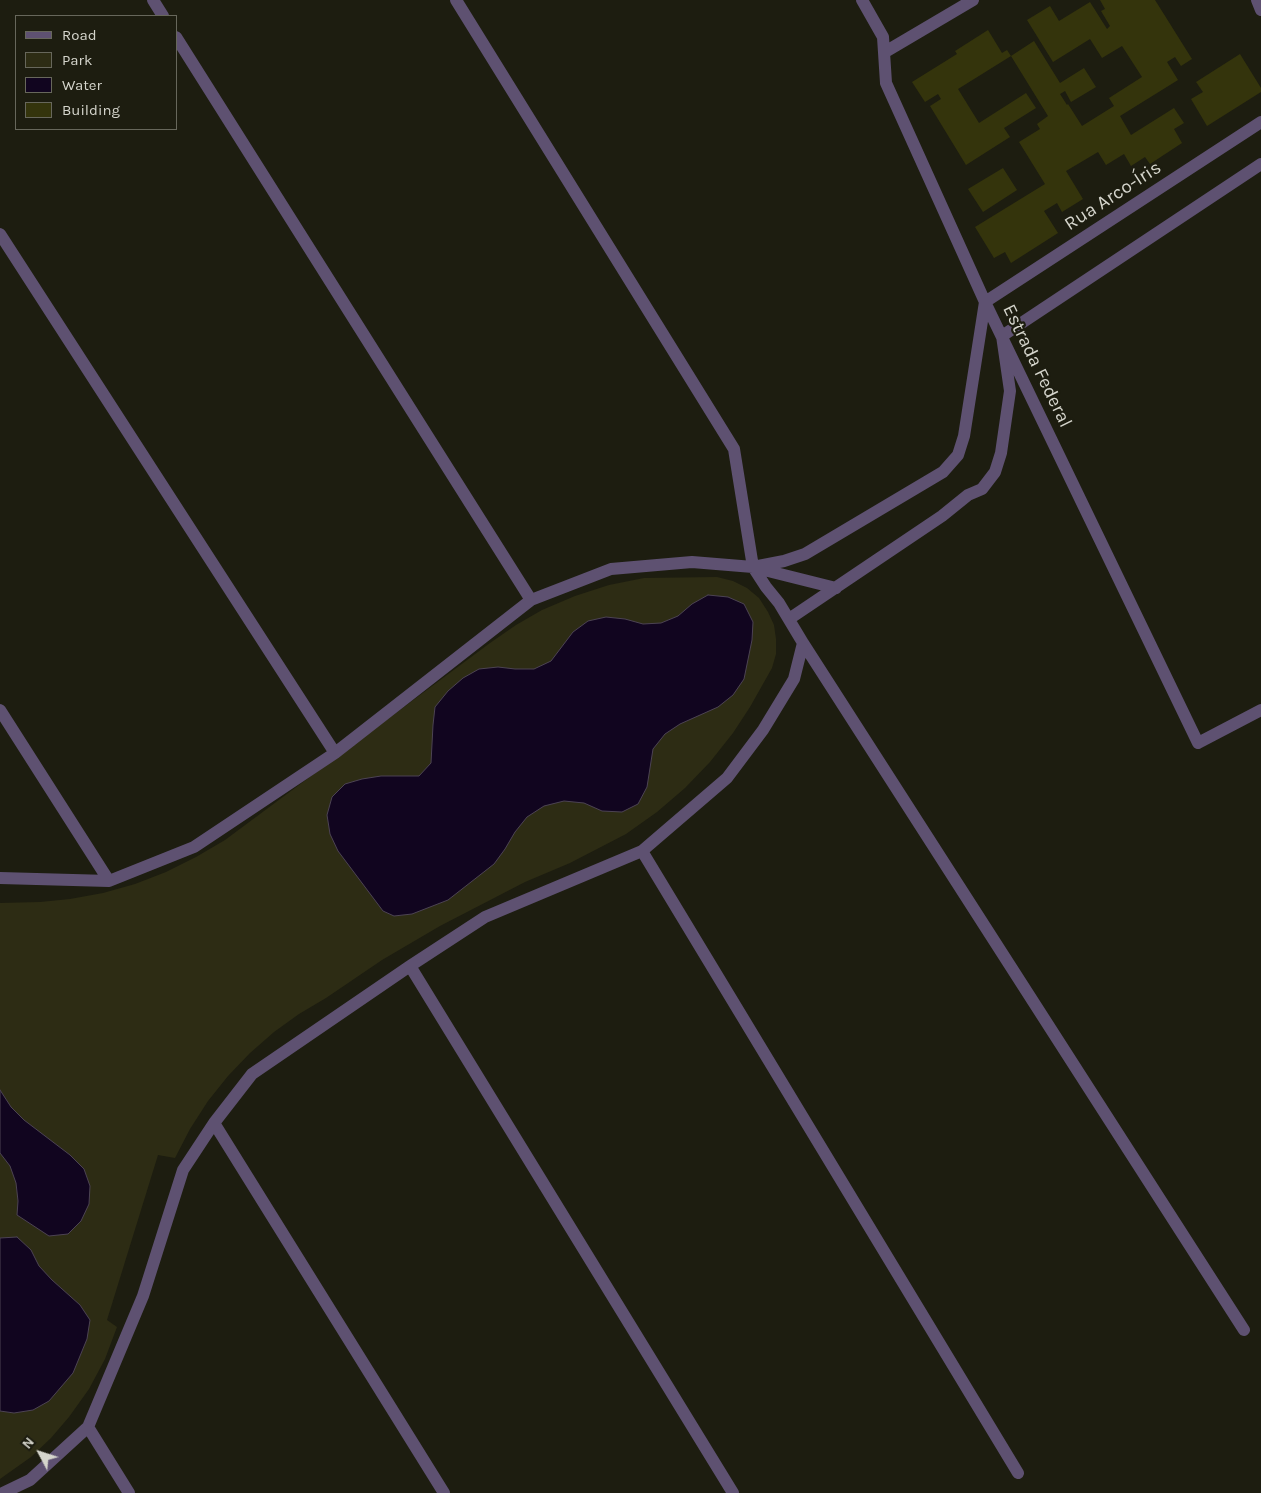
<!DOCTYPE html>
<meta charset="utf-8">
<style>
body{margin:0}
#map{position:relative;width:1261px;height:1493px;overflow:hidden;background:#1d1d10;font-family:Karla,sans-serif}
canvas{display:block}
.legend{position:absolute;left:15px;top:15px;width:162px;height:115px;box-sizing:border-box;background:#1d1d10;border:1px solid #67675b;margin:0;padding:6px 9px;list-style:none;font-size:15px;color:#d5d5cc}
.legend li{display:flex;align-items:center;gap:10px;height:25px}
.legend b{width:25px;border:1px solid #67675b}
.north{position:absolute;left:15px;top:1428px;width:50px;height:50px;-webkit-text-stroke:4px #1d1d10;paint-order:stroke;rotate:310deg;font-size:14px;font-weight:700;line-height:20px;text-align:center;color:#d5d5cc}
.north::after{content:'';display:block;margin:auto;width:18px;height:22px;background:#d5d5cc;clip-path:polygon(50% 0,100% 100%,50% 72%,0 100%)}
</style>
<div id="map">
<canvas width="1261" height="1493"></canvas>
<ul class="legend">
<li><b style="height:6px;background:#5e5171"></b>Road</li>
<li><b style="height:14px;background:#2d2c14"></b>Park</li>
<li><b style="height:14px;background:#11051f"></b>Water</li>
<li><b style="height:14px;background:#34340c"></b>Building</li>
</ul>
<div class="north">N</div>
</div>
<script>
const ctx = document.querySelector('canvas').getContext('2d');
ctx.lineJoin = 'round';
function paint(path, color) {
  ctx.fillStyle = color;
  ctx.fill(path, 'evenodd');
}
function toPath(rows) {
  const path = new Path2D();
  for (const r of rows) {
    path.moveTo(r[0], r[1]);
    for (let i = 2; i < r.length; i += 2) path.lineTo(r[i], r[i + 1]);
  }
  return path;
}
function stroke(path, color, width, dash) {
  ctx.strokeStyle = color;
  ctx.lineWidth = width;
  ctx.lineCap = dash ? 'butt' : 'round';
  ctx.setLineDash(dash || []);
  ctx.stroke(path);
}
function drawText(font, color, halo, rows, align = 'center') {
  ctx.font = font + ' Karla,sans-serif';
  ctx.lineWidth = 4.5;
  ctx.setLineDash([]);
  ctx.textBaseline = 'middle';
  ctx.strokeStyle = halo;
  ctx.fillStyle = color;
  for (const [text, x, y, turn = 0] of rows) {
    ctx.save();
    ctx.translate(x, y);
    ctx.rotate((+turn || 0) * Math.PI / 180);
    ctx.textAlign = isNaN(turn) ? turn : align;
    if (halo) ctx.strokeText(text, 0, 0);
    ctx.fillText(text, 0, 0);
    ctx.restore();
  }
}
paint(toPath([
 [717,577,733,581,747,588,759,598,768,612,774,625,776,639,776,654,772,668,750,707,733,733,710,762,685,788,657,812,626,834,570,863,525,882,440,926,382,960,326,998,299,1014,274,1032,250,1053,228,1076,208,1101,190,1129,175,1158,158,1155,107,1320,117,1327,105,1359,89,1389,69,1417,51,1438,31,1457,0,1479,0,903,40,902,70,899,103,893,135,884,166,872,196,857,225,840,490,643,516,625,542,610,575,596,609,585,644,578]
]), '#2d2c14');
const water = toPath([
 [708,595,728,597,744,604,753,622,752,640,744,679,733,695,718,707,680,724,665,734,653,749,647,787,638,804,622,812,602,811,584,803,564,801,544,806,527,817,515,832,505,849,494,864,448,900,412,914,394,916,383,911,338,851,330,834,327,815,332,797,345,784,362,779,381,776,419,776,431,763,433,725,435,707,448,691,463,678,479,669,498,667,515,669,534,669,551,661,573,632,588,621,606,617,625,619,643,624,661,623,678,616,692,604,708,595],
 [0,1090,11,1107,24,1120,70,1155,84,1169,90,1186,89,1204,81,1221,68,1234,49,1236,17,1215,18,1201,16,1183,10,1166,0,1153,0,1090],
 [17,1237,31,1250,39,1266,52,1280,80,1305,90,1320,87,1339,73,1373,49,1401,33,1410,14,1413,0,1411,0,1238,17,1237]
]);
paint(water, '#11051f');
stroke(water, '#4c4353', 1);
paint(toPath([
 [1100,0,1155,0,1192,59,1181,66,1175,57,1167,62,1178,80,1120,116,1131,135,1174,108,1184,123,1174,129,1182,143,1150,164,1145,157,1131,166,1124,154,1106,165,1098,152,1066,171,1083,199,1062,212,1057,203,1044,211,1058,233,1011,263,1005,252,994,258,975,227,1045,184,1019,142,1040,129,1037,124,1048,116,1011,56,1034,41,1060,83,1084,68,1096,87,1071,102,1065,91,1060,94,1067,105,1068,104,1082,126,1114,106,1109,98,1142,77,1122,46,1102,58,1090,39,1053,62,1027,20,1050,6,1059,21,1090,2,1107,29,1110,26,1101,11,1105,9],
 [988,30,1002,53,1007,50,1011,56,958,89,979,123,1026,93,1036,108,1004,128,1010,137,966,165,930,106,941,99,938,94,925,102,912,82,957,54,955,51],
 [1240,54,1261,88,1261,92,1207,126,1191,99,1203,92,1196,82],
 [1003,168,1017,190,983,212,968,189]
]), '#34340c');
stroke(toPath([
 [153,0,163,16],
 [456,0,734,449,753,567],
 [862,0,883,37,886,83,985,302,1198,743,1261,710],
 [1257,0,1261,10],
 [176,37,531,600],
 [885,52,973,0],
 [0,234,335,753],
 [753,567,784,561,805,554,943,472,958,455,964,436,985,302,1261,122],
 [756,568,836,588],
 [789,619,942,516,968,495,982,489,995,472,1001,453,1010,391,1002,336,1261,164],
 [803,643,1244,1330],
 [0,710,109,881],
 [642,851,1018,1473],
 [0,878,109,881,194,847,335,753,531,600,611,569,692,562,753,567,766,587,779,603,803,643,794,679,763,730,727,778,642,851,485,917,410,966,252,1074,214,1123,183,1170,143,1296,88,1427,30,1480,3,1493],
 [410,966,733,1493],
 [214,1123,444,1493],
 [88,1427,129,1493]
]), '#5e5171', 12);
drawText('19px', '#d5d5cc', '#1d1d10', [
 ["Rua Arco-Íris",1113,196,-33],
 ["Estrada Federal",1037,366,64]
]);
</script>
